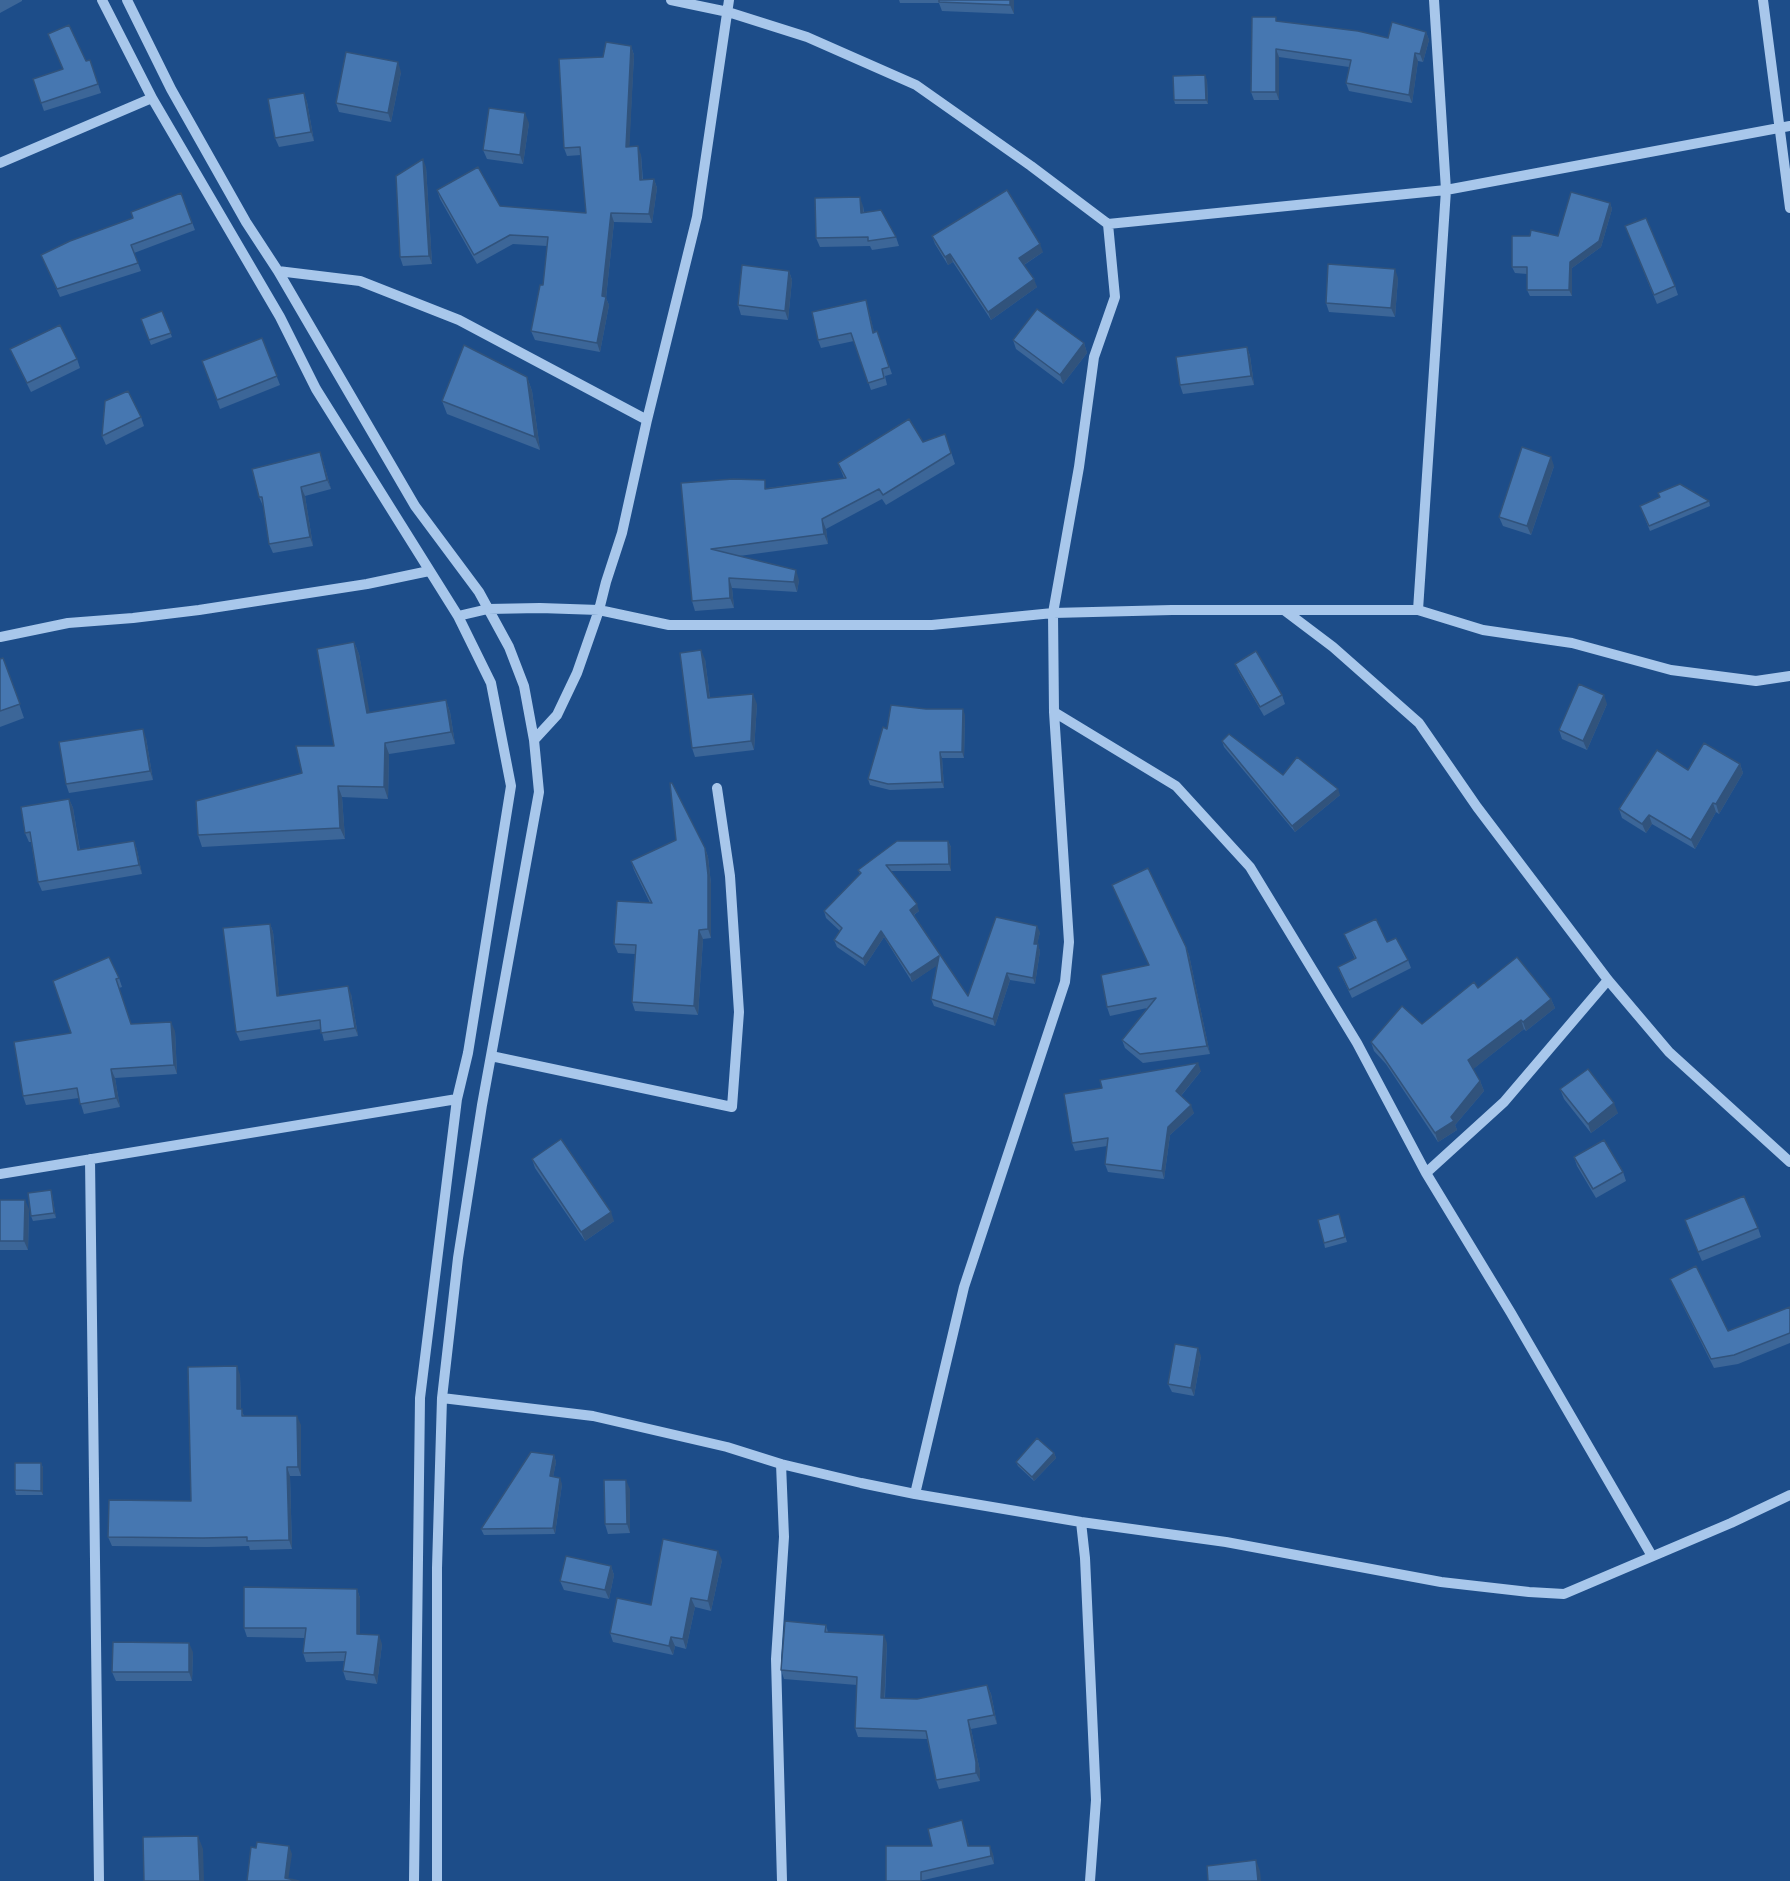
<!DOCTYPE html>
<style>
body{margin:0}
canvas{display:block;background:#1d4d89}
</style>
<canvas width="1790" height="1881"></canvas>
<script>
const ctx = document.querySelector('canvas').getContext('2d');
ctx.lineJoin = 'round';
function toPath(rows) {
  const path = new Path2D();
  for (const r of rows) {
    path.moveTo(r[0], r[1]);
    for (let i = 2; i < r.length; i += 2) path.lineTo(r[i], r[i + 1]);
  }
  return path;
}
function stroke(path, color, width, dash) {
  ctx.strokeStyle = color;
  ctx.lineWidth = width;
  ctx.lineCap = dash ? 'butt' : 'round';
  ctx.setLineDash(dash || []);
  ctx.stroke(path);
}
function paint(path, color) {
  ctx.fillStyle = color;
  ctx.fill(path, 'evenodd');
}
stroke(toPath([
 [102,0,152,98,280,317,316,389,458,616,491,683,511,786,468,1053,457,1099,420,1398,414,1881],
 [127,0,171,89,246,222,278,271,415,506,479,592,509,647,524,686,534,740,539,792,482,1105,458,1258,442,1398,437,1568,437,1881],
 [671,0,728,12,807,37,916,85,1031,166,1108,224,1115,297,1094,357,1079,467,1053,613,1054,712,1069,942,1065,982,964,1287,915,1494],
 [1763,0,1790,208],
 [0,163,152,98],
 [1108,224,1446,190,1790,126],
 [278,271,360,281,459,320,647,420],
 [1284,610,1333,647,1419,723,1477,807,1608,980,1669,1052,1790,1162],
 [1418,610,1446,190,1434,0],
 [458,616,488,609,540,608,599,610,669,625,932,625,1053,613,1172,610,1418,610,1483,630,1572,643,1671,670,1756,681,1790,676],
 [0,637,68,623,133,618,199,610,367,584,429,571],
 [1054,712,1176,786,1250,867,1357,1043,1426,1173,1511,1313,1652,1556],
 [534,740,557,715,577,673,599,610,606,582,622,533,647,420,697,217,729,0],
 [491,1056,732,1107,739,1012,730,876,717,788],
 [90,1159,99,1881],
 [1426,1173,1504,1102,1608,980],
 [0,1174,457,1099],
 [442,1398,593,1416,727,1447,781,1464,861,1483,915,1494,1081,1522,1226,1542,1441,1582,1529,1592,1564,1594,1731,1523,1790,1495],
 [781,1464,784,1537,776,1659,782,1881],
 [1081,1522,1085,1558,1096,1800,1090,1881]
]), '#a8c7eb', 10);
paint(toPath([
 [0,0,22,0,22,1,0,13],
 [899,0,1014,0,1014,14,942,11,939,3,900,3],
 [1278,21,1388,38,1426,32,1429,40,1423,62,1418,61,1412,103,1349,91,1346,83,1349,67,1279,57,1279,100,1254,100,1251,92],
 [48,34,86,61,90,60,101,93,44,111,33,79,63,69],
 [631,46,634,55,629,147,641,155,643,180,654,179,657,188,652,223,614,222,606,298,609,305,600,352,535,340,531,331,543,285,547,246,513,244,477,264,440,199,437,190,500,206,586,213,581,155,567,156,564,148,603,57],
 [401,72,391,122,339,112,336,103],
 [1207,80,1208,104,1175,104,1174,100],
 [304,93,307,102,314,141,279,147,275,138],
 [529,123,523,164,487,159,483,150],
 [426,167,432,264,403,266,400,257],
 [181,193,195,230,134,253,141,271,60,297,41,255,133,218],
 [1610,203,1612,209,1601,247,1572,268,1572,296,1530,296,1527,290,1527,274,1515,273,1512,267,1558,236],
 [863,206,864,212,896,237,899,246,872,250,870,246,820,247,816,238],
 [1625,226,1675,286,1678,295,1657,304],
 [932,236,1043,252,1024,265,1037,287,991,320,953,262,948,265,935,244],
 [789,271,792,280,788,320,741,315,738,305],
 [1398,278,1395,317,1329,312,1326,303],
 [866,300,874,332,877,331,892,374,885,376,887,385,871,390,854,341,821,348,818,340],
 [162,311,172,337,151,345,141,319],
 [262,338,280,385,220,409,202,361],
 [1013,340,1084,343,1087,353,1063,384,1016,349],
 [1247,347,1250,356,1254,385,1183,394,1180,385],
 [10,349,77,359,80,368,31,392,14,358],
 [527,377,532,391,540,450,447,414,442,401],
 [141,417,144,426,106,445,102,436],
 [945,434,955,464,886,505,882,499,826,529,828,544,739,556,799,580,797,592,732,588,734,608,695,611,692,601,681,483,768,488,844,478,838,463,923,442],
 [323,461,331,489,305,496,313,546,273,553,269,544,263,506,259,497],
 [1554,466,1531,535,1503,526,1499,517],
 [1709,501,1710,506,1650,531,1640,506],
 [354,642,359,654,369,713,446,700,450,712,455,744,389,754,388,799,342,797,345,839,202,847,198,835,302,773,334,746],
 [3,658,24,718,0,727,0,659],
 [705,659,710,698,757,704,754,750,695,757,692,748],
 [1235,664,1282,695,1285,704,1264,716,1239,673],
 [1607,704,1587,750,1562,739,1559,730],
 [965,715,964,758,942,758,944,788,890,790,870,785,868,779,887,729],
 [146,738,153,780,69,793,66,784],
 [1222,741,1283,775,1340,795,1295,832,1224,747],
 [1740,764,1743,773,1719,814,1716,812,1695,849,1652,824,1646,833,1622,818,1619,809,1688,770],
 [69,799,73,808,80,850,134,841,137,850,142,874,42,891,38,882,31,842,29,842,25,833],
 [948,841,951,847,951,871,891,871,919,911,914,915,968,996,1040,932,1037,944,1040,951,1035,984,1010,980,995,1026,934,1006,931,999,937,965,912,982,884,937,865,966,837,947,834,940,840,931,826,918,824,911,860,874,858,870],
 [705,848,708,857,711,884,711,938,703,939,698,1015,635,1011,632,1002,635,954,618,953,614,944,650,903,634,870,631,861],
 [1112,885,1186,947,1189,955,1210,1054,1143,1063,1125,1048,1122,1040,1147,1008,1110,1016,1107,1007,1149,965],
 [270,924,273,932,279,996,351,994,358,1036,324,1041,321,1029,240,1041,236,1032],
 [1344,934,1387,942,1408,960,1411,968,1352,998,1341,975,1338,967,1355,959],
 [119,978,122,987,119,988,131,1024,175,1031,177,1074,115,1078,120,1107,84,1114,79,1098,26,1105,23,1096,71,1033,53,981],
 [1478,988,1551,999,1555,1008,1526,1031,1524,1029,1473,1069,1480,1081,1484,1091,1455,1125,1457,1130,1438,1142,1386,1064,1374,1051,1371,1042,1422,1024],
 [1201,1071,1181,1096,1194,1113,1170,1135,1164,1179,1108,1172,1105,1164,1107,1146,1075,1151,1072,1143,1102,1088],
 [1560,1089,1618,1113,1591,1133,1564,1099],
 [1574,1157,1623,1172,1626,1181,1596,1198,1577,1166],
 [532,1159,614,1221,585,1241,535,1168],
 [51,1190,52,1194,56,1218,33,1221,31,1216],
 [0,1200,29,1209,28,1250,0,1250],
 [1340,1218,1347,1242,1325,1248,1324,1243],
 [1758,1228,1761,1237,1702,1261,1688,1229],
 [1670,1279,1728,1331,1790,1307,1790,1343,1738,1364,1714,1368,1674,1288],
 [1201,1356,1194,1396,1172,1392,1168,1384],
 [240,1375,241,1409,244,1416,301,1425,301,1476,290,1476,292,1549,250,1550,249,1546,207,1547,112,1546,108,1537,191,1501],
 [1054,1453,1056,1458,1034,1481,1018,1466,1016,1462],
 [554,1455,556,1462,553,1477,562,1484,555,1534,484,1535,481,1529],
 [41,1463,43,1468,43,1495,16,1495,15,1490],
 [630,1489,630,1533,608,1534,605,1524],
 [722,1560,711,1611,695,1607,686,1649,675,1646,673,1655,613,1642,610,1633,651,1605],
 [611,1566,614,1575,609,1599,564,1590,560,1581],
 [357,1589,360,1598,360,1635,382,1644,377,1684,346,1680,343,1671,344,1661,306,1662,303,1653,305,1638,247,1637,244,1628],
 [826,1625,828,1632,887,1643,885,1698,917,1699,987,1685,991,1694,997,1724,971,1729,980,1771,980,1781,939,1789,936,1780,927,1739,858,1737,855,1728,857,1685,784,1679,781,1670],
 [193,1652,192,1681,116,1681,112,1672],
 [962,1820,969,1846,993,1854,994,1864,924,1880,886,1881,932,1846]
]), '#3c6698');
paint(toPath([
 [1010,0,1014,0,1014,14,1010,5],
 [1426,32,1429,40,1423,62,1420,54],
 [631,46,634,55,629,156,626,147],
 [1276,49,1279,57,1279,100,1276,92],
 [1415,53,1418,61,1412,103,1409,95],
 [398,62,401,72,391,122,388,113],
 [1205,75,1207,80,1208,104,1206,100],
 [304,93,307,102,314,141,311,132],
 [525,113,529,123,523,164,520,155],
 [638,146,641,155,643,189,640,180],
 [423,159,426,167,432,264,429,256],
 [654,179,657,188,652,223,649,214],
 [860,197,863,206,864,222,861,213],
 [1610,203,1612,209,1601,247,1572,268,1572,296,1569,290,1570,262],
 [611,213,614,222,606,298,609,305,600,352,597,343],
 [1040,244,1043,252,1022,266,1019,258],
 [950,254,953,262,948,265,945,257],
 [1395,269,1398,278,1395,317,1391,308],
 [789,271,792,280,788,320,785,311],
 [1034,279,1037,287,991,320,988,312],
 [866,300,876,340,873,333],
 [1084,343,1087,353,1063,384,1060,375],
 [1247,347,1250,356,1254,385,1251,376],
 [527,377,532,391,540,450,535,437],
 [320,452,323,461,331,489,327,480],
 [1551,457,1554,466,1531,535,1527,526],
 [301,487,305,496,313,546,310,537],
 [822,519,826,529,828,544,824,534],
 [796,570,799,580,797,592,794,582],
 [729,578,732,588,734,608,730,598],
 [354,642,359,654,372,725,367,713],
 [701,650,705,659,711,707,708,698],
 [753,694,757,704,754,750,751,741],
 [1604,695,1607,704,1587,750,1583,741],
 [446,700,450,712,455,744,451,732],
 [963,709,965,715,964,758,962,752],
 [143,729,146,738,153,780,150,771],
 [385,743,389,754,388,799,384,787],
 [940,752,942,758,944,788,942,782],
 [1740,764,1743,773,1719,814,1716,804],
 [338,786,342,797,345,839,340,828],
 [1338,789,1340,795,1295,832,1292,826],
 [69,799,73,808,81,859,78,850],
 [1713,803,1716,812,1695,849,1691,840],
 [1649,815,1652,824,1646,833,1642,824],
 [134,841,137,850,142,874,139,865],
 [948,841,951,847,951,871,949,864],
 [705,848,708,857,711,884,711,938,708,929],
 [917,904,919,911,912,916,910,910],
 [270,924,273,932,280,1004,277,996],
 [1037,926,1040,932,1036,950,1034,944],
 [699,930,703,939,698,1015,694,1006],
 [881,931,884,937,865,966,863,959],
 [1038,944,1040,951,1035,984,1033,978],
 [1186,947,1189,955,1210,1054,1207,1046],
 [939,956,941,963,912,982,910,975],
 [1007,973,1010,980,995,1026,993,1019],
 [348,986,351,994,358,1036,355,1028],
 [1551,999,1555,1008,1526,1031,1523,1022],
 [1521,1020,1524,1029,1472,1070,1468,1060],
 [171,1022,175,1031,177,1074,174,1065],
 [1198,1063,1201,1071,1179,1098,1176,1091],
 [111,1069,115,1078,120,1107,116,1098],
 [1480,1081,1484,1091,1455,1125,1457,1130,1438,1142,1435,1133,1451,1117],
 [1614,1103,1618,1113,1591,1133,1588,1124],
 [1191,1105,1194,1113,1170,1135,1164,1179,1162,1171,1168,1127],
 [51,1190,52,1194,56,1218,54,1213],
 [25,1200,29,1209,28,1250,24,1241],
 [611,1212,614,1221,585,1241,581,1232],
 [1198,1348,1201,1356,1194,1396,1191,1388],
 [237,1366,240,1375,241,1418,237,1409],
 [297,1416,301,1425,301,1476,298,1467],
 [1054,1453,1056,1458,1034,1481,1032,1477],
 [554,1455,556,1462,552,1483,550,1476],
 [41,1463,43,1468,43,1495,41,1491],
 [287,1467,290,1476,292,1549,289,1540],
 [560,1478,562,1484,555,1534,553,1528],
 [626,1480,630,1489,630,1533,627,1524],
 [718,1551,722,1560,711,1611,708,1601],
 [611,1566,614,1575,609,1599,605,1590],
 [357,1589,360,1598,360,1644,357,1634],
 [691,1598,695,1607,686,1649,683,1639],
 [379,1635,382,1644,377,1684,374,1675],
 [884,1635,887,1643,884,1706,881,1698],
 [671,1637,675,1646,673,1655,669,1646],
 [189,1643,193,1652,192,1681,189,1672],
 [987,1685,991,1694,997,1724,994,1715],
 [968,1720,971,1729,980,1771,980,1781,976,1773],
 [962,1820,965,1829,971,1854,968,1846],
 [198,1836,203,1849,204,1881,200,1881],
 [289,1846,292,1854,288,1881,285,1878],
 [990,1846,993,1854,994,1864,991,1856],
 [1256,1860,1260,1871,1261,1881,1258,1881]
]), '#31537c');
const building = toPath([
 [939,0,1010,0,1010,5,939,2,939,0],
 [1252,17,1276,17,1276,21,1358,31,1388,38,1392,22,1426,32,1420,54,1415,53,1409,95,1346,83,1351,60,1276,49,1276,92,1251,92,1252,17],
 [69,25,86,61,90,60,98,84,41,103,33,79,63,69,48,34,69,25],
 [606,42,631,46,626,147,638,146,640,180,654,179,649,214,611,213,602,296,606,297,597,343,531,331,540,285,543,285,548,237,510,235,474,255,437,190,478,167,500,206,586,213,580,147,564,148,559,59,603,57,606,42],
 [346,52,398,62,388,113,336,103,346,52],
 [1205,75,1206,100,1174,100,1173,76,1205,75],
 [304,93,311,132,275,138,268,99,304,93],
 [489,108,525,113,520,155,483,150,489,108],
 [423,159,429,256,400,257,396,176,423,159],
 [1007,190,1040,244,1019,258,1034,279,988,312,950,254,945,257,932,236,1007,190],
 [1571,192,1610,203,1599,241,1570,262,1569,290,1527,290,1527,267,1512,267,1512,236,1530,236,1531,230,1558,236,1571,192],
 [181,193,192,223,131,245,138,263,57,289,41,255,70,241,133,218,131,212,181,193],
 [860,197,861,213,881,210,896,237,868,241,868,237,816,238,815,198,860,197],
 [1646,218,1675,286,1654,295,1625,226,1646,218],
 [1328,264,1395,269,1391,308,1326,303,1328,264],
 [742,265,789,271,785,311,738,305,742,265],
 [866,300,873,333,877,331,889,367,882,369,884,378,868,383,851,333,818,340,812,312,866,300],
 [1037,309,1084,343,1060,375,1013,340,1037,309],
 [162,311,171,333,149,340,141,319,162,311],
 [60,325,77,359,27,383,10,349,60,325],
 [262,338,277,376,217,400,202,361,262,338],
 [464,345,527,377,535,437,442,401,464,345],
 [1247,347,1251,376,1180,385,1176,357,1247,347],
 [128,391,141,417,102,436,105,401,128,391],
 [909,419,923,442,945,434,951,453,883,495,879,489,822,519,824,534,711,549,796,570,794,582,729,578,730,598,692,601,681,483,733,479,765,480,765,489,846,478,838,463,909,419],
 [1522,447,1551,457,1527,526,1499,517,1522,447],
 [320,452,327,480,301,487,310,537,269,544,262,497,259,497,252,469,320,452],
 [1680,484,1709,501,1649,526,1640,506,1660,497,1658,493,1680,484],
 [354,642,367,713,446,700,451,732,385,743,384,787,338,786,340,828,198,835,196,801,302,773,296,746,334,746,317,649,354,642],
 [701,650,708,698,753,694,751,741,692,748,680,653,701,650],
 [1256,651,1282,695,1260,707,1235,664,1256,651],
 [3,658,20,704,0,711,0,659,3,658],
 [1579,684,1604,695,1583,741,1559,730,1579,684],
 [891,705,926,709,963,709,962,752,940,752,942,782,888,784,868,779,883,727,887,729,891,705],
 [143,729,150,771,66,784,59,742,143,729],
 [1229,734,1283,775,1297,757,1338,789,1292,826,1222,741,1229,734],
 [1704,743,1740,764,1716,804,1713,803,1691,840,1649,815,1642,824,1619,809,1657,750,1688,770,1704,743],
 [670,783,672,783,705,848,708,875,708,929,699,930,694,1006,632,1002,636,945,614,944,617,901,652,903,631,861,676,840,670,783],
 [69,799,78,850,134,841,139,865,38,882,30,832,25,833,21,807,69,799],
 [897,841,948,841,949,864,886,865,917,904,910,910,968,996,996,917,1037,926,1034,944,1038,944,1033,978,1007,973,993,1019,931,999,939,956,910,975,881,931,863,959,834,940,842,928,824,911,861,873,858,870,897,841],
 [1148,868,1186,947,1207,1046,1140,1054,1122,1040,1156,998,1107,1007,1101,975,1149,965,1112,885,1148,868],
 [1376,919,1387,942,1396,938,1408,960,1349,990,1338,967,1356,958,1344,934,1376,919],
 [270,924,277,996,348,986,355,1028,321,1033,320,1020,236,1032,223,928,270,924],
 [109,957,119,978,116,979,131,1024,171,1022,174,1065,111,1069,116,1098,80,1104,77,1088,23,1096,14,1042,71,1033,53,981,109,957],
 [1517,957,1551,999,1523,1022,1521,1020,1468,1060,1480,1081,1451,1117,1454,1121,1435,1133,1382,1055,1371,1042,1402,1006,1422,1024,1474,982,1478,988,1517,957],
 [1198,1063,1176,1091,1191,1105,1168,1127,1162,1171,1105,1164,1108,1138,1072,1143,1064,1094,1102,1088,1100,1080,1198,1063],
 [1588,1069,1614,1103,1588,1124,1560,1089,1588,1069],
 [561,1139,611,1212,581,1232,532,1159,561,1139],
 [1604,1140,1623,1172,1593,1189,1574,1157,1604,1140],
 [51,1190,54,1213,31,1216,28,1193,51,1190],
 [1744,1196,1758,1228,1698,1252,1685,1220,1744,1196],
 [0,1200,25,1200,24,1241,0,1241,0,1200],
 [1339,1214,1345,1237,1324,1243,1318,1220,1339,1214],
 [1696,1266,1728,1331,1790,1307,1790,1333,1734,1355,1711,1359,1670,1279,1696,1266],
 [1175,1344,1198,1348,1191,1388,1168,1384,1175,1344],
 [237,1366,237,1409,242,1409,242,1416,297,1416,298,1467,287,1467,289,1540,247,1541,247,1537,203,1538,108,1537,109,1500,191,1501,188,1367,237,1366],
 [1037,1438,1054,1453,1032,1477,1016,1462,1037,1438],
 [531,1452,554,1455,550,1476,560,1478,553,1528,481,1529,531,1452],
 [15,1463,41,1463,41,1491,15,1490,15,1463],
 [604,1480,626,1480,627,1524,605,1524,604,1480],
 [663,1539,718,1551,708,1601,691,1598,683,1639,671,1637,669,1646,610,1633,617,1598,651,1605,663,1539],
 [566,1556,611,1566,605,1590,560,1581,566,1556],
 [244,1587,357,1589,357,1634,379,1635,374,1675,343,1671,346,1652,303,1653,306,1628,244,1628,244,1587],
 [785,1621,826,1625,825,1632,884,1635,881,1698,917,1699,987,1685,994,1715,968,1720,976,1762,976,1773,936,1780,926,1731,855,1728,857,1677,781,1670,785,1621],
 [113,1642,189,1643,189,1672,112,1672,113,1642],
 [962,1820,968,1846,990,1846,991,1856,921,1872,921,1881,886,1881,886,1846,932,1846,928,1829,962,1820],
 [198,1836,200,1881,144,1881,143,1837,198,1836],
 [257,1842,289,1846,285,1878,299,1881,247,1881,251,1847,256,1848,257,1842],
 [1256,1860,1258,1881,1208,1881,1207,1866,1256,1860]
]);
paint(building, '#4677b1');
stroke(building, '#31537c', 1.5);
</script>
